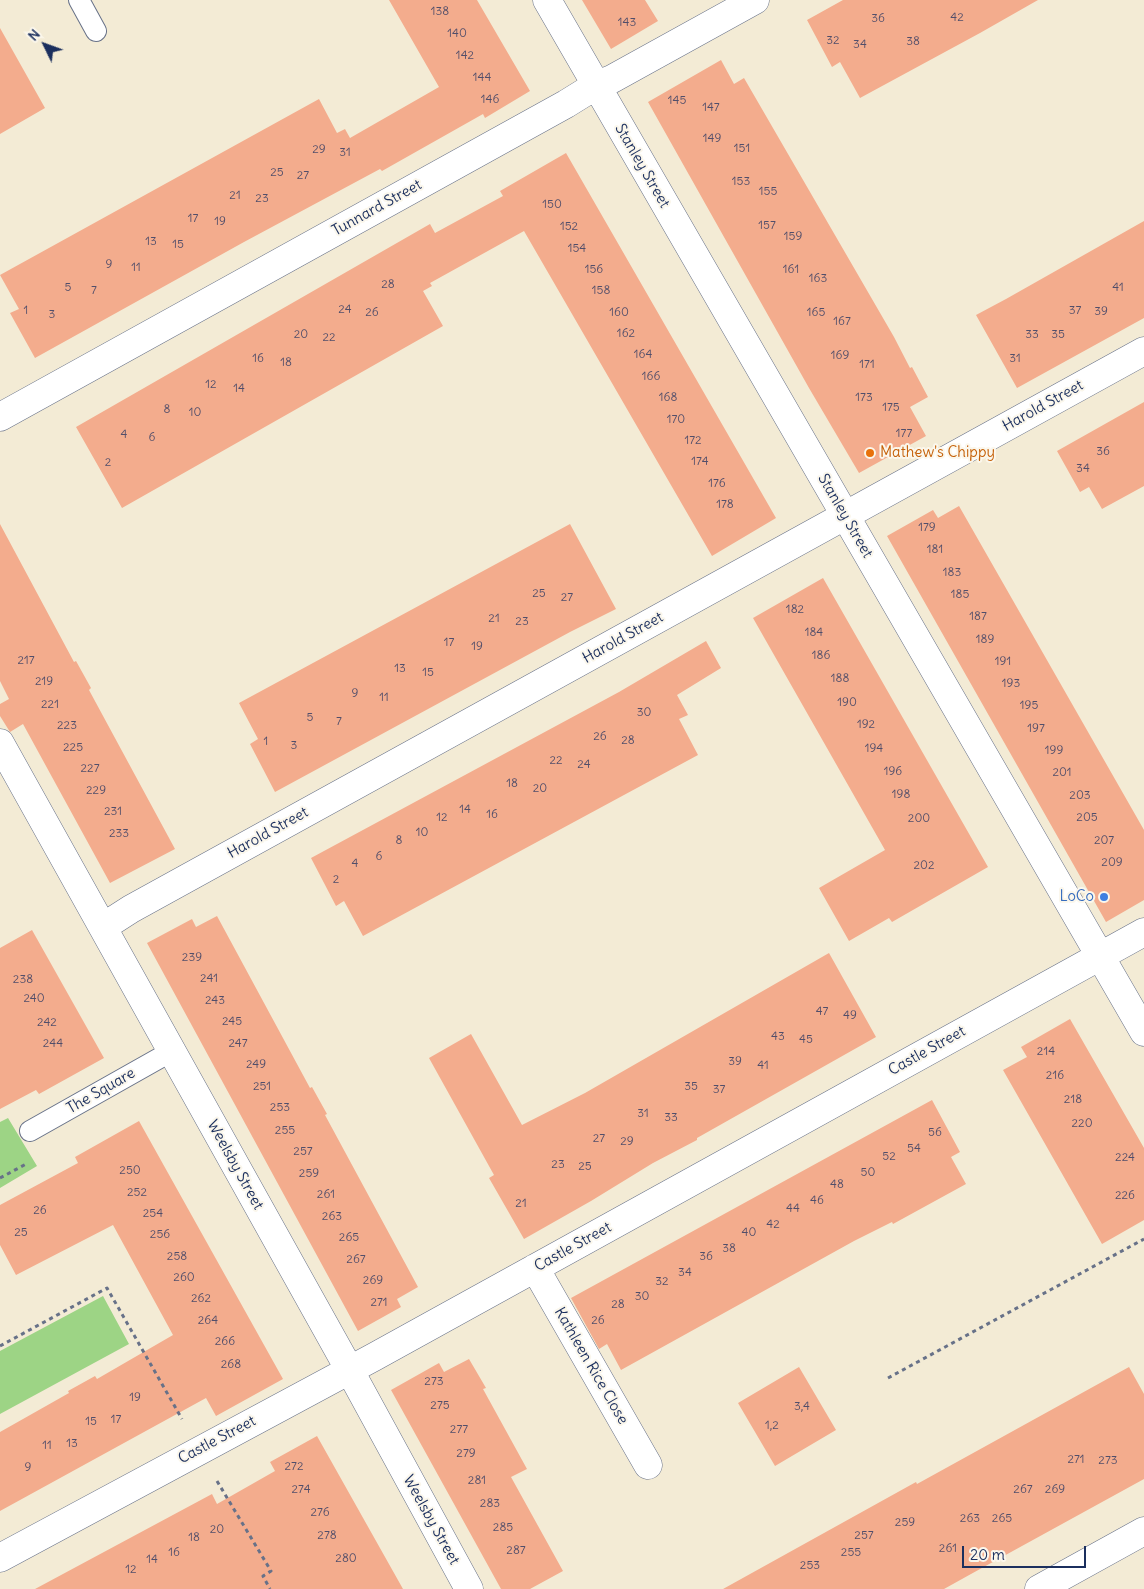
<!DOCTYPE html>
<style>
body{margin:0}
#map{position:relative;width:1144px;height:1589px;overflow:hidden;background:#f3ebd5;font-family:Delius,sans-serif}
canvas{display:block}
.north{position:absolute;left:20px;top:20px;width:50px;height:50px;-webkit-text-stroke:4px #fbf7ec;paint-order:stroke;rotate:312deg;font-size:14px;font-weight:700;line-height:20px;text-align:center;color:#1b2f5e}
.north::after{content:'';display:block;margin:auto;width:18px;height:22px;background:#1b2f5e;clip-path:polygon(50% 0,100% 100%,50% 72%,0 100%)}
.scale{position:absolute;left:962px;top:1546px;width:124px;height:22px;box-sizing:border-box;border:2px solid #1b2f5e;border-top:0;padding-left:6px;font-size:15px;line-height:18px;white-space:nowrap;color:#1b2f5e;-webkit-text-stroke:4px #fbf7ec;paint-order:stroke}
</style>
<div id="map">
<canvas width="1144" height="1589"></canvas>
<div class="north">N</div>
<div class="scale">20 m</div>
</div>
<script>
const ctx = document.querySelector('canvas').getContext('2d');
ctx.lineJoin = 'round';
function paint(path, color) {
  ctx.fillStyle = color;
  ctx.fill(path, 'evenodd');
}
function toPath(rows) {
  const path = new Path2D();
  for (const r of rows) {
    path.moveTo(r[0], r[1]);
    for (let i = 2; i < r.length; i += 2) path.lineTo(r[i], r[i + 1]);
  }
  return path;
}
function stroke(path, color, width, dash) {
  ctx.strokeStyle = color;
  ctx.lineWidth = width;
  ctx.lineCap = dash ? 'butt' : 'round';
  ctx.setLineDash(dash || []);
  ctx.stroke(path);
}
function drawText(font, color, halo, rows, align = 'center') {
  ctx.font = font + ' Delius,sans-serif';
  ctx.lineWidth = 4;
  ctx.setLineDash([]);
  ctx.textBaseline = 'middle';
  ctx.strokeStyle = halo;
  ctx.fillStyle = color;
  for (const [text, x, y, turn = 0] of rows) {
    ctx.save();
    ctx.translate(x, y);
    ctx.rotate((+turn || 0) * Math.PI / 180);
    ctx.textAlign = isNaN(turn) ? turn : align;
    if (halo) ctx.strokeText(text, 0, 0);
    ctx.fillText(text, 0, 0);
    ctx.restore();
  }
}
paint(toPath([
 [8,1118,37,1166,0,1188,0,1122],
 [103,1296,129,1344,0,1414,0,1351]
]), '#9dd485');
paint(toPath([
 [389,0,477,0,530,91,485,118,483,114,382,171,380,169,244,242,35,358,10,313,19,309,0,275,319,99,337,133,345,129,350,138,439,87],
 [582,0,645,0,658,21,611,49],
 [843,0,1038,0,980,33,860,98,840,62,832,67,807,20],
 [0,28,45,108,0,134],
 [721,60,734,84,744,78,894,337,910,368,912,367,928,397,910,407,926,436,859,473,809,388,648,102],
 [566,153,776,518,712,556,524,231,430,283,432,286,423,291,443,326,122,508,76,427,430,224,435,233,503,196,500,191],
 [1144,221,1144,318,1017,388,976,315,1006,299],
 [1144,402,1144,486,1102,509,1089,487,1080,492,1057,451],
 [959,506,1144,830,1144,900,1106,922,887,536,933,510,938,518],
 [0,524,74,662,76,661,91,688,89,690,175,849,110,883,23,724,10,732,0,716,0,704,9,699,0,681],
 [570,524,616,609,570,632,275,792,250,744,258,739,239,703],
 [823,578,988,867,892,922,889,918,849,941,819,888,885,850,753,618],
 [706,641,721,668,677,695,688,715,679,719,698,755,363,936,344,901,336,906,311,858,619,692],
 [217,916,310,1088,312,1087,327,1114,325,1115,418,1287,397,1299,401,1307,358,1331,147,943,192,919,196,927],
 [32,930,104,1058,39,1094,36,1090,0,1109,0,948],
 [829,953,876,1037,697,1138,697,1140,653,1163,591,1201,524,1239,489,1178,494,1175,429,1058,471,1034,522,1125,585,1093],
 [1070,1019,1144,1148,1144,1220,1102,1244,1003,1070,1027,1057,1021,1047],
 [932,1100,960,1152,951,1157,966,1184,893,1224,892,1222,854,1241,621,1370,607,1344,599,1349,571,1298],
 [139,1121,283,1379,216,1416,206,1398,0,1511,0,1432,69,1393,68,1391,95,1376,97,1379,173,1335,113,1225,16,1275,0,1245,0,1205,78,1163,75,1157],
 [469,1359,486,1388,483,1389,527,1469,511,1477,563,1571,530,1589,501,1589,391,1390,439,1363,444,1372],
 [799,1367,836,1430,775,1466,738,1403],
 [1129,1367,1144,1394,1144,1479,971,1574,944,1589,723,1589,916,1482,917,1484],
 [317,1436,403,1589,35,1589,212,1494,217,1504,275,1471,270,1462]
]), '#f3ac8d');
const lane = toPath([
 [79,0,96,31],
 [30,1131,172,1051]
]);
const street = toPath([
 [547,0,1144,1032],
 [0,417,566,104,595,86,612,79,755,0],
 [0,743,349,1369,469,1589],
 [103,927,131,909,1144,351],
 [535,1268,648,1465],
 [0,1558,374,1357,1144,932]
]);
const secondary = toPath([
 [1039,1589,1144,1531]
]);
stroke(lane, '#677188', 22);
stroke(street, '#677188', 29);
stroke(secondary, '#677188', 29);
stroke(toPath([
 [0,1178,28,1163],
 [0,1346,107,1288,182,1419],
 [888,1378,1144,1239],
 [217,1481,271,1571,263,1576,270,1589]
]), '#677188', 3, [4, 4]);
stroke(lane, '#fff', 20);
stroke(street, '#fff', 28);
stroke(secondary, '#fff', 28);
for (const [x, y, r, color] of [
 [870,453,5,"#e8710a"],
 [1104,897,5,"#3f7fe0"]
]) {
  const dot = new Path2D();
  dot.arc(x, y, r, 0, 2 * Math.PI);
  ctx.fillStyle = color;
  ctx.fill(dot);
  stroke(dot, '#fbf7ec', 2);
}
drawText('12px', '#514e6a', null, [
 ["138",440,12],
 ["42",957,18],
 ["36",878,19],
 ["143",627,23],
 ["140",457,34],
 ["32",833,41],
 ["38",913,42],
 ["34",860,45],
 ["142",465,56],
 ["144",482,78],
 ["146",490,100],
 ["145",677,101],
 ["147",711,108],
 ["149",712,139],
 ["151",742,149],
 ["29",319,150],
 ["31",345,153],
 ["25",277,173],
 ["27",303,176],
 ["153",741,182],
 ["155",768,192],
 ["21",235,196],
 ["23",262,199],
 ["150",552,205],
 ["17",193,219],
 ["19",220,222],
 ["157",767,226],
 ["152",569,227],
 ["159",793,237],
 ["13",151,242],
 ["15",178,245],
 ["154",577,249],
 ["9",109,265],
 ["11",136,268],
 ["156",594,270],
 ["161",791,270],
 ["163",818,279],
 ["28",388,285],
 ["5",68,288],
 ["41",1118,288],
 ["7",94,291],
 ["158",601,291],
 ["24",345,310],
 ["1",26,311],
 ["37",1075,311],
 ["39",1101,312],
 ["26",372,313],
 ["160",619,313],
 ["165",816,313],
 ["3",52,315],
 ["167",842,322],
 ["162",626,334],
 ["20",301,335],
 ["33",1032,335],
 ["35",1058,335],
 ["22",329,338],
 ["164",643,355],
 ["169",840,356],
 ["16",258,359],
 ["31",1015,359],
 ["18",286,363],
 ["171",867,365],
 ["166",651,377],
 ["12",211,385],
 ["14",239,389],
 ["168",668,398],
 ["173",864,398],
 ["175",891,408],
 ["8",167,410],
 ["10",195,413],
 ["170",676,420],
 ["177",904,434],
 ["4",124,435],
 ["6",152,438],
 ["172",693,441],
 ["36",1103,452],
 ["174",700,462],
 ["2",108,463],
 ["34",1083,469],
 ["176",717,484],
 ["178",725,505],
 ["179",927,528],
 ["181",935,550],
 ["183",952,573],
 ["25",539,594],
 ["185",960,595],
 ["27",567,598],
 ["182",795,610],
 ["187",978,617],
 ["21",494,619],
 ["23",522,622],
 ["184",814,633],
 ["189",985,640],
 ["17",449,643],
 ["19",477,647],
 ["186",821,656],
 ["217",26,661],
 ["191",1003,662],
 ["13",400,669],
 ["15",428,673],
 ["188",840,679],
 ["219",44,682],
 ["193",1011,684],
 ["9",355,694],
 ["11",384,698],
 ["190",847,703],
 ["221",50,705],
 ["195",1029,706],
 ["30",644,713],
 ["5",310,718],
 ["7",339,722],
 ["192",866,725],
 ["223",67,726],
 ["197",1036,729],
 ["26",600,737],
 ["28",628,741],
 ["1",266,742],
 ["3",294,746],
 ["225",73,748],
 ["194",874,749],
 ["199",1054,751],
 ["22",556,761],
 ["24",584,765],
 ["227",90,769],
 ["196",893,772],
 ["201",1062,773],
 ["18",512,784],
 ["20",540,789],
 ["229",96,791],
 ["198",901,795],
 ["203",1080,796],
 ["14",465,810],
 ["231",113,812],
 ["16",492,815],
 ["12",442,818],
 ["205",1087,818],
 ["200",919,819],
 ["10",422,833],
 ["233",119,834],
 ["8",399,841],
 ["207",1104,841],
 ["6",379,857],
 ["209",1112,863],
 ["4",355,864],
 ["202",924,866],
 ["2",336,880],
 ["239",192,958],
 ["241",209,979],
 ["238",23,980],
 ["240",34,999],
 ["243",215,1001],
 ["47",822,1012],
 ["49",850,1016],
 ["245",232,1022],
 ["242",47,1023],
 ["43",778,1037],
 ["45",806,1040],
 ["244",53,1044],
 ["247",238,1044],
 ["214",1046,1052],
 ["39",735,1062],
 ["249",256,1065],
 ["41",763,1066],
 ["216",1055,1076],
 ["251",262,1087],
 ["35",691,1087],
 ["37",719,1090],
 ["218",1073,1100],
 ["253",280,1108],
 ["31",643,1114],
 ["33",671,1118],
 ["220",1082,1124],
 ["255",285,1131],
 ["56",935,1133],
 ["27",599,1139],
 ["29",627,1142],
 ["54",914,1149],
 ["257",303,1152],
 ["52",889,1157],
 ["224",1125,1158],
 ["23",558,1165],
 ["25",585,1167],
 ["250",130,1171],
 ["50",868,1173],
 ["259",309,1174],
 ["48",837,1185],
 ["252",137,1193],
 ["261",326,1195],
 ["226",1125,1196],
 ["46",817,1201],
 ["21",521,1204],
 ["44",793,1209],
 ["26",40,1211],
 ["254",153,1214],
 ["263",332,1217],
 ["42",773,1225],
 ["25",21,1233],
 ["40",749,1233],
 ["256",160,1235],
 ["265",349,1238],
 ["38",729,1249],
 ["258",177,1257],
 ["36",706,1257],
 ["267",356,1260],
 ["34",685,1273],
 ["260",184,1278],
 ["269",373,1281],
 ["32",662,1282],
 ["30",642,1297],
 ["262",201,1299],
 ["271",379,1303],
 ["28",618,1305],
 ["264",208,1321],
 ["26",598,1321],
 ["266",225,1342],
 ["268",231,1365],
 ["273",434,1382],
 ["19",135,1398],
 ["275",440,1406],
 ["3,4",802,1407],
 ["17",116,1420],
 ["15",91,1422],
 ["1,2",772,1426],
 ["277",459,1430],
 ["13",72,1444],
 ["11",47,1446],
 ["279",466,1454],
 ["271",1076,1460],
 ["273",1108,1461],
 ["272",294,1467],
 ["9",28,1468],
 ["281",477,1481],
 ["274",301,1490],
 ["267",1023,1490],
 ["269",1055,1490],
 ["283",490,1504],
 ["276",320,1513],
 ["263",970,1519],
 ["265",1002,1519],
 ["259",905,1523],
 ["285",503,1528],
 ["20",217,1530],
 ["278",327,1536],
 ["257",864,1536],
 ["18",194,1538],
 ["261",948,1549],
 ["287",516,1551],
 ["16",174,1553],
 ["255",851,1553],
 ["280",346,1559],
 ["14",152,1560],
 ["253",810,1566],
 ["12",131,1570]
]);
drawText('15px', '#1b2f5e', '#fbf7ec', [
 ["Stanley Street",642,166,60],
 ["Tunnard Street",377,208,-29],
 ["Harold Street",1043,406,-29],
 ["Stanley Street",845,516,60],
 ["Harold Street",623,638,-29],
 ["Harold Street",268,833,-29],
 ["Castle Street",927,1051,-29],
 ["The Square",101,1091,-30],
 ["Weelsby Street",235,1165,61],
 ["Castle Street",573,1247,-29],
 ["Kathleen Rice Close",591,1366,60],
 ["Castle Street",217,1440,-28],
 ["Weelsby Street",431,1520,61]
]);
drawText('15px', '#c56008', '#fbf7ec', [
 ["Mathew's Chippy",880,453]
], 'left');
drawText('15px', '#366cbe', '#fbf7ec', [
 ["LoCo",1094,897]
], 'right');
</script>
